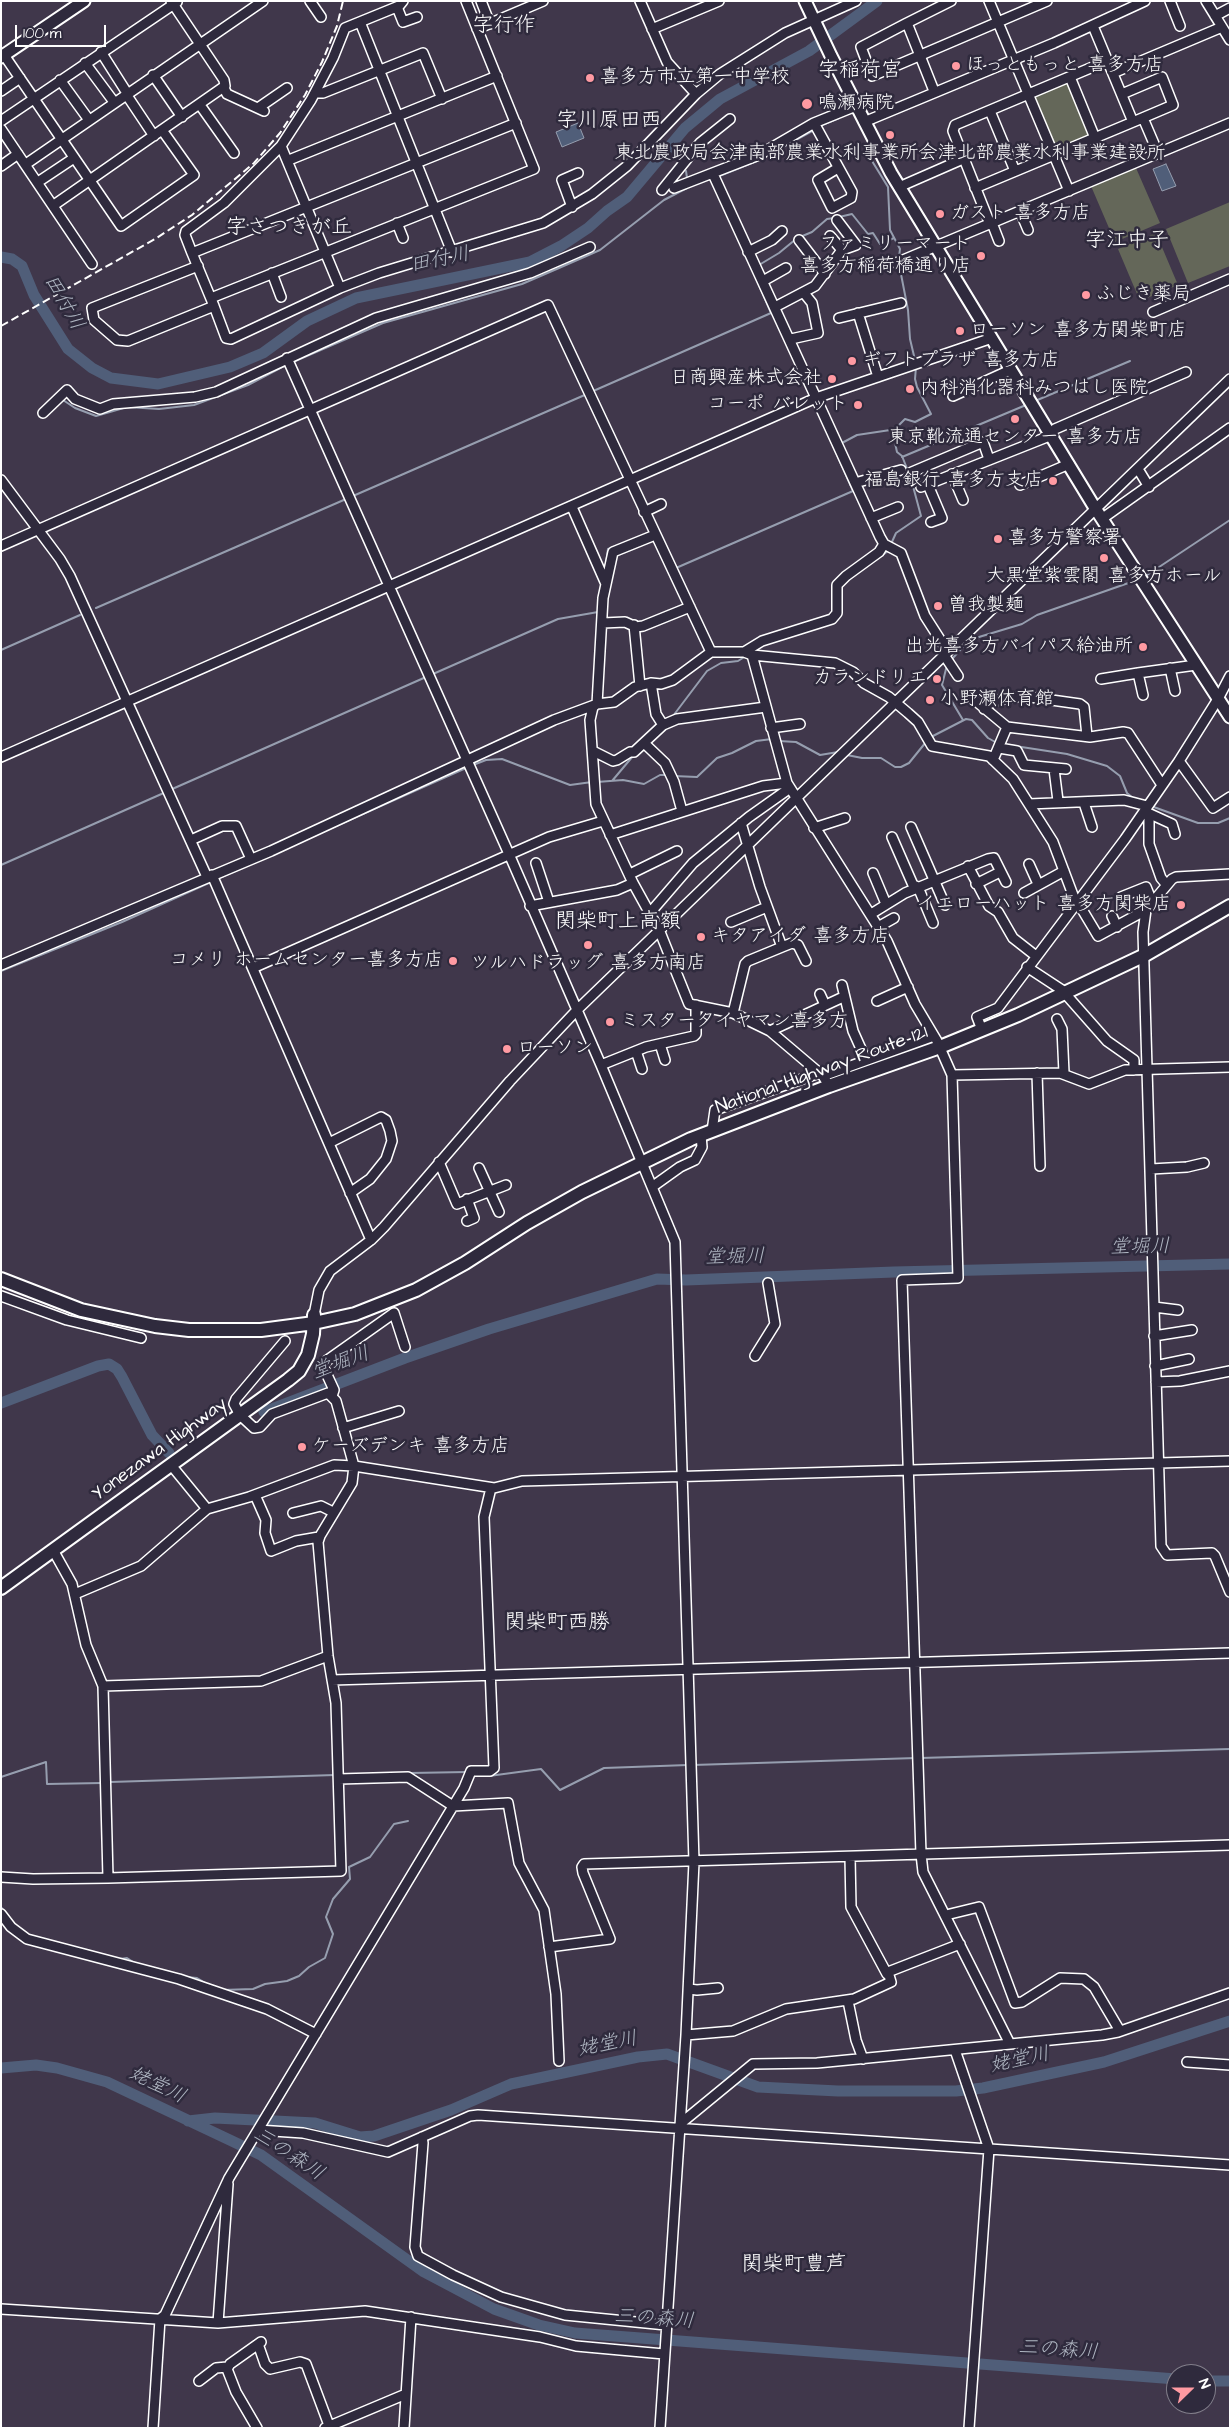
<!DOCTYPE html>
<meta charset="utf-8">
<style>
body{margin:0}
#map{position:relative;width:1231px;height:2429px;overflow:hidden;background:#40374b;font-family:"Architects Daughter",sans-serif}
canvas{display:block}
.frame{position:absolute;inset:0;border:2px solid #fff;pointer-events:none}
.north{position:absolute;left:1166px;top:2364px;width:50px;height:50px;box-sizing:border-box;background:#2f2a3d;border:1px solid #827f8b;border-radius:50%;rotate:68deg;font-size:14px;font-weight:700;line-height:20px;text-align:center;color:#fff}
.north::after{content:'';display:block;margin:auto;width:18px;height:22px;background:#ff9aa2;clip-path:polygon(50% 0,100% 100%,50% 72%,0 100%)}
.scale{position:absolute;left:15px;top:25px;width:91px;height:22px;box-sizing:border-box;border:2px solid #fff;border-top:0;padding-left:6px;font-size:15px;line-height:18px;white-space:nowrap;color:#fff;-webkit-text-stroke:4px #2f2a3d;paint-order:stroke}
</style>
<div id="map">
<canvas width="1231" height="2429"></canvas>
<div class="frame"></div>
<div class="north">N</div>
<div class="scale">100 m</div>
</div>
<script>
const ctx = document.querySelector('canvas').getContext('2d');
ctx.lineJoin = 'round';
function paint(path, color) {
  ctx.fillStyle = color;
  ctx.fill(path, 'evenodd');
}
function toPath(rows) {
  const path = new Path2D();
  for (const r of rows) {
    path.moveTo(r[0], r[1]);
    for (let i = 2; i < r.length; i += 2) path.lineTo(r[i], r[i + 1]);
  }
  return path;
}
function stroke(path, color, width, dash) {
  ctx.strokeStyle = color;
  ctx.lineWidth = width;
  ctx.lineCap = dash ? 'butt' : 'round';
  ctx.setLineDash(dash || []);
  ctx.stroke(path);
}
function drawText(font, color, halo, rows, align = 'center') {
  ctx.font = font + ' "Architects Daughter","Klee One",sans-serif';
  ctx.lineWidth = 5;
  ctx.setLineDash([]);
  ctx.textBaseline = 'middle';
  ctx.strokeStyle = halo;
  ctx.fillStyle = color;
  for (const [text, x, y, turn = 0] of rows) {
    ctx.save();
    ctx.translate(x, y);
    ctx.rotate((+turn || 0) * Math.PI / 180);
    ctx.textAlign = isNaN(turn) ? turn : align;
    if (halo) ctx.strokeText(text, 0, 0);
    ctx.fillText(text, 0, 0);
    ctx.restore();
  }
}
paint(toPath([
 [1068,82,1092,137,1058,151,1035,96],
 [1136,168,1160,223,1115,242,1091,186],
 [1230,202,1230,266,1188,283,1166,229],
 [1156,233,1178,285,1140,301,1118,249]
]), '#646759');
const water = toPath([
 [578,123,584,138,562,147,556,132,578,123],
 [1166,164,1176,186,1162,191,1153,169,1166,164]
]);
paint(water, '#505e79');
stroke(water, '#969eaf', 1);
stroke(toPath([
 [820,126,839,118],
 [772,153,814,130],
 [872,161,888,187,890,230,900,249,899,257],
 [686,171,687,178],
 [717,177,757,161],
 [839,217,852,214,868,234,873,233,880,244,894,238],
 [800,237,812,232,827,219,834,218],
 [899,264,908,310,910,339,915,360],
 [759,265,779,253,796,239],
 [293,362,383,323,522,284,559,268,600,250,664,200,687,188,687,186],
 [591,392,771,313,757,280],
 [63,400,75,408,96,416,127,407,159,409,194,405,248,385,286,365],
 [1035,401,1130,361],
 [840,444,857,435,897,429],
 [902,457,1026,405],
 [908,471,902,456,897,452,895,443,898,426,905,419,915,422,931,414,917,387,915,379,916,367],
 [353,496,587,394],
 [891,544,896,533,921,516,910,475],
 [880,557,888,551],
 [676,568,853,491,816,407],
 [605,570,608,549,619,545],
 [1144,577,1230,520],
 [96,608,346,499],
 [834,622,840,615],
 [799,634,827,625],
 [1,650,80,615],
 [952,659,969,640,1022,624,1037,615,1137,580],
 [947,665,942,685,963,720],
 [433,674,558,619,598,612],
 [673,716,707,671,721,663,738,661,746,656],
 [931,737,966,719,972,720,988,738,997,743],
 [779,741,796,742,820,755,838,752],
 [1002,744,1067,754,1107,766,1120,776,1127,793,1133,798],
 [847,755,862,758,881,758,895,767,901,767,909,763,926,742],
 [473,765,486,760,502,759,570,785,592,782],
 [674,776,697,777,717,758,732,753,756,741,772,739],
 [612,781,633,756],
 [597,782,623,780,644,784,660,775,667,775],
 [170,790,426,677],
 [1151,806,1198,823,1218,823,1230,818],
 [1,865,166,792],
 [217,879,466,768],
 [1,971,122,922,211,882],
 [920,1758,1230,1749],
 [693,1765,916,1758],
 [410,1773,467,1772],
 [482,1775,489,1776,541,1769,560,1790,604,1768,688,1765],
 [1,1777,46,1762,47,1784,102,1783],
 [110,1782,335,1775],
 [1,1907,7,1915],
 [120,1959,127,1958,136,1964],
 [186,1977,197,1978,207,1984],
 [222,1990,253,1989,265,1984,287,1981,299,1976,309,1967,325,1958,333,1934,326,1917,333,1899,350,1879,349,1867,370,1857,394,1824,408,1821]
]), '#969eaf', 2);
stroke(toPath([
 [1,257,12,259,22,266,34,295,68,349,92,368,111,378,158,384,230,367,263,353,307,321,356,298,530,262,561,246,588,228,607,211,627,197,685,128,720,99,809,51,877,1],
 [1,1403,98,1366,109,1364,117,1369,122,1377,152,1435,169,1453],
 [264,1412,405,1358,489,1329,657,1279,686,1280,894,1272,1230,1264],
 [1,2068,36,2065,57,2068,107,2082,234,2142,261,2155,424,2272,494,2309,539,2325,575,2333,1176,2379],
 [188,2121,215,2118,315,2123,360,2137,374,2136,451,2110,511,2084,638,2057,667,2054,758,2087,838,2091,956,2091,983,2088,1104,2062,1230,2021],
 [1206,2381,1230,2381]
]), '#505e79', 11);
const minor = toPath([
 [310,1,321,17],
 [481,1,490,24],
 [640,1,667,62,696,94],
 [989,1,1069,191],
 [1170,1,1180,26],
 [1206,1,1230,40],
 [397,7,403,22,417,17],
 [1215,16,1230,8],
 [360,22,452,252],
 [907,23,861,47,872,76,1047,1],
 [477,29,543,1],
 [652,29,719,1],
 [101,52,127,93],
 [4,55,121,226,194,175,162,130],
 [85,63,114,102],
 [1113,73,1222,27],
 [153,75,182,117],
 [1070,77,1095,138],
 [60,80,89,120],
 [224,88,227,94,264,111],
 [1,91,20,78],
 [934,91,907,23,951,1],
 [315,93,323,93,423,53,442,99],
 [126,94,154,136],
 [1122,94,1162,77,1173,105,1133,122],
 [200,105,234,153],
 [258,108,287,88],
 [990,111,1015,171],
 [1143,118,1158,153],
 [1,121,177,2],
 [864,122,1054,43,1145,1],
 [814,123,852,192,851,198,832,208,818,180,838,168],
 [1,129,92,264],
 [281,146,340,288],
 [289,160,497,76],
 [26,164,263,1],
 [1,166,18,154],
 [713,174,880,537,884,544,901,553,925,616,948,652],
 [38,182,74,158],
 [899,187,963,159],
 [674,188,759,155,814,123,856,106],
 [975,188,1133,122,1093,26],
 [662,190,700,143,730,119],
 [54,205,225,86,224,80,171,1],
 [572,207,562,180,578,173],
 [1020,211,1028,230],
 [397,223,403,238],
 [992,223,999,241],
 [990,224,953,131,955,125,1107,61],
 [830,236,842,250],
 [799,240,825,274],
 [748,252,772,240,782,231],
 [192,253,516,123],
 [896,263,1230,123],
 [198,266,92,308,94,320,117,340,128,341,214,306,192,253,185,235,186,231,224,203,281,146,311,100,333,58,345,28,399,6,403,1],
 [272,273,281,297],
 [763,281,786,268],
 [211,298,534,169,466,1],
 [214,306,226,338,231,339,340,288,379,273,543,223,592,194,627,166,696,94,720,74,785,33,856,1],
 [775,307,815,286,842,250,856,245,837,220],
 [1153,312,1230,279],
 [858,313,878,377],
 [839,318,901,303],
 [791,339,818,333,812,303,804,293],
 [287,358,509,854,601,1065,675,1242,694,1862,686,2035,660,2428],
 [953,396,1010,370],
 [43,413,67,390,75,399,100,409,113,404,195,397,216,392,376,318,530,273,590,247],
 [1138,469,1149,487],
 [912,472,983,442,989,459],
 [952,474,963,500],
 [1,480,60,559,70,576,207,877],
 [855,483,901,470],
 [928,485,942,518,931,522],
 [1020,485,1069,464],
 [921,487,1047,437,1055,429,1186,372],
 [572,507,606,584],
 [644,512,661,504],
 [871,518,898,507],
 [1103,518,1230,428],
 [655,535,613,552,603,598,597,704,593,707,590,720,596,804,633,883,660,932,689,1004,733,1013,770,1031,823,1076,829,1086],
 [1,546,548,305,711,652],
 [603,623,625,622,636,627,643,626,690,607],
 [634,625,640,686],
 [744,652,762,641,832,619,837,613,837,585,846,576,879,552,884,544],
 [752,655,787,783,887,941,915,1004,937,1041,952,1075,958,1278,902,1280,921,1854,923,1872,1010,2044],
 [944,655,958,676],
 [1170,668,1175,691],
 [1101,679,1138,673],
 [651,683,656,714,663,725],
 [1143,695,1138,673,1196,665],
 [971,697,1007,727],
 [984,709,987,705,998,700,1023,696,1080,704,1084,707,1087,736],
 [771,728,800,724],
 [644,743,665,763,674,782,682,811],
 [999,748,1017,751,1024,765,1066,769],
 [593,751,613,761,617,760,630,752,634,752,663,725,677,719,766,707],
 [1,757,816,398,992,338],
 [993,760,1007,727,1090,737,1123,732,1128,733,1162,785],
 [1179,761,1213,808,1230,797],
 [1054,769,1058,801],
 [1084,803,1092,827],
 [1029,804,1124,800,1147,806],
 [1145,812,1148,813,1149,816,1149,844,1161,878,1166,884],
 [1148,813,1172,824,1175,834],
 [911,827,945,905],
 [814,828,845,818],
 [610,835,763,786,787,783],
 [892,837,913,885,918,887,933,923],
 [191,840,222,826,236,826,251,859],
 [536,863,549,902],
 [1029,864,1038,884],
 [968,866,989,906,998,912,1013,938,1036,956],
 [873,873,886,904],
 [630,874,677,851],
 [1230,874,1176,877,1172,879,1146,910,1143,932,1161,1546,1167,1555,1212,1553,1215,1556,1230,1592],
 [212,875,371,1240],
 [976,884,1000,872],
 [1024,893,1064,871],
 [1121,897,1146,887,1152,902],
 [1077,901,1098,936,1146,910],
 [530,906,617,890,633,883],
 [649,914,693,863,749,817,790,788],
 [871,914,905,893,988,859,994,858,1006,882],
 [1112,916,1117,927],
 [731,922,767,907],
 [878,927,894,918],
 [782,947,792,943,798,945,806,961],
 [1,965,271,851,554,720,597,704,614,702,635,687,651,683,661,684,673,680,711,652,744,652,752,655,835,663,853,672,864,683,889,697,908,713,918,722,932,746,989,756,1013,779,1053,842,1076,903],
 [1027,967,1062,990,1107,1041,1134,1060,1134,1070],
 [253,968,549,837,603,821],
 [842,985,853,1031,866,1060],
 [820,994,825,1005],
 [877,1001,908,987],
 [733,1013,745,964,748,961,782,947,760,887,741,823],
 [1057,1019,1062,1029,1064,1073],
 [982,1030,977,1017,998,1008,1125,839,1179,761,1218,699,1230,676],
 [770,1031,841,998],
 [660,1044,665,1060],
 [636,1051,642,1069],
 [601,1065,646,1047,694,1036,696,1034,696,1005],
 [1037,1073,1040,1166],
 [952,1075,1060,1073,1089,1084,1125,1070,1230,1067],
 [823,1076,934,1036],
 [712,1131,715,1110,819,1073],
 [329,1143,381,1117,386,1120,390,1131,392,1141,386,1159,370,1179,350,1193],
 [439,1162,457,1204,506,1185],
 [479,1168,499,1212],
 [1151,1169,1187,1167,1204,1163],
 [652,1187,680,1167,695,1160,702,1147,701,1135],
 [467,1199,474,1218,467,1221],
 [1,1296,67,1320,141,1338],
 [1154,1307,1178,1310],
 [314,1315,319,1290,330,1271,371,1240,384,1227,510,1081,577,1010,1230,379],
 [1154,1336,1192,1330],
 [755,1356,775,1324,768,1283],
 [1155,1366,1189,1359],
 [1156,1382,1180,1381,1230,1371],
 [332,1396,334,1390,322,1364,394,1313,405,1347],
 [343,1428,399,1411],
 [171,1465,207,1509],
 [255,1495,266,1520,265,1533,271,1551,296,1541,319,1537],
 [293,1513,321,1506,333,1512],
 [53,1550,72,1584,86,1645,103,1686,108,1878],
 [75,1594,141,1566,207,1509,249,1497,334,1465,354,1466,494,1488,522,1481,1230,1461],
 [332,1680,1230,1653],
 [103,1686,261,1681,328,1656],
 [339,1779,408,1777,453,1806,508,1803,519,1863,544,1910,556,1994,559,2061],
 [850,1857,851,1907,887,1974],
 [1,1877,33,1879,108,1878,341,1871,336,1703,328,1656,318,1542,320,1536,352,1483,354,1466,336,1401,328,1393,272,1414,260,1427,254,1428,240,1415,234,1404,236,1399,285,1341],
 [1,1914,11,1927,27,1939,179,1979,267,2009,316,2034],
 [946,1915,979,1907,1015,2003,1022,2002,1060,1978,1084,1979,1094,1987,1120,2031],
 [549,1947,610,1939,583,1873,582,1867,584,1864,1230,1845],
 [689,1989,697,1990,718,1988],
 [848,2001,856,2040,863,2059],
 [686,2035,733,2031,786,2009,854,1999,891,1982,888,1972,960,1944],
 [955,2050,989,2149,969,2428],
 [1187,2062,1230,2065],
 [680,2124,753,2064,817,2063,1102,2035,1118,2032,1230,1993],
 [258,2130,303,2133,388,2152,470,2116,478,2115,1230,2165],
 [422,2137,423,2143,415,2247,418,2256,453,2275,501,2297,565,2315,666,2325],
 [1,2309,218,2323,365,2311,540,2337,576,2346,664,2354],
 [218,2323,228,2184],
 [258,2344,265,2364,270,2369,300,2362,306,2364,330,2428],
 [199,2381,216,2368,227,2367],
 [153,2428,160,2319,165,2315,229,2178,464,1788,471,1771,490,1771,494,1768,484,1517,491,1488],
 [257,2428,236,2392,227,2369,230,2364,261,2342],
 [325,2428,406,2394],
 [404,2428,411,2317]
]);
const major = toPath([
 [805,1,831,56,891,173,1095,508,1230,717],
 [1,57,84,1]
]);
const highway = toPath([
 [1,1279,81,1310,155,1326,189,1330,261,1330,314,1323,355,1314,416,1290,465,1263,527,1223,582,1192,691,1139,829,1086,940,1047,1018,1015,1145,955,1230,906],
 [1,1588,288,1380,299,1371,308,1355,313,1334,314,1315]
]);
stroke(minor, '#fff', 12);
stroke(major, '#fff', 15);
stroke(highway, '#fff', 16);
stroke(minor, '#2f2a3d', 9);
stroke(major, '#2f2a3d', 11);
stroke(highway, '#2f2a3d', 12);
stroke(toPath([
 [1,326,155,239,192,215,254,163,280,133,305,95,322,62,337,26,343,1]
]), '#fff', 2, [8, 4]);
for (const [x, y, r, color] of [
 [956,66,5,"#ff9aa2"],
 [590,78,5,"#ff9aa2"],
 [807,104,6,"#ff9aa2"],
 [890,135,5,"#ff9aa2"],
 [940,214,5,"#ff9aa2"],
 [981,256,5,"#ff9aa2"],
 [1086,295,5,"#ff9aa2"],
 [960,331,5,"#ff9aa2"],
 [852,361,5,"#ff9aa2"],
 [832,379,5,"#ff9aa2"],
 [910,389,5,"#ff9aa2"],
 [858,405,5,"#ff9aa2"],
 [1015,419,5,"#ff9aa2"],
 [1053,481,5,"#ff9aa2"],
 [998,539,5,"#ff9aa2"],
 [1104,558,5,"#ff9aa2"],
 [938,606,5,"#ff9aa2"],
 [1143,647,5,"#ff9aa2"],
 [937,679,5,"#ff9aa2"],
 [930,700,5,"#ff9aa2"],
 [1181,905,5,"#ff9aa2"],
 [701,937,5,"#ff9aa2"],
 [588,945,5,"#ff9aa2"],
 [453,961,5,"#ff9aa2"],
 [610,1022,5,"#ff9aa2"],
 [507,1049,5,"#ff9aa2"],
 [302,1447,5,"#ff9aa2"]
]) {
  const dot = new Path2D();
  dot.arc(x, y, r, 0, 2 * Math.PI);
  ctx.fillStyle = color;
  ctx.fill(dot);
  stroke(dot, '#2f2a3d', 2);
}
drawText('19px', '#fff', '#2f2a3d', [
 ["ほっともっと 喜多方店",966,66],
 ["喜多方市立第一中学校",600,78],
 ["鳴瀬病院",818,104],
 ["東北農政局会津南部農業水利事業所会津北部農業水利事業建設所",890,154,"center"],
 ["ガスト 喜多方店",950,214],
 ["ファミリーマート",971,245,"right"],
 ["喜多方稲荷橋通り店",971,267,"right"],
 ["ふじき薬局",1096,295],
 ["ローソン 喜多方関柴町店",970,331],
 ["ギフトプラザ 喜多方店",862,361],
 ["日商興産株式会社",822,379,"right"],
 ["内科消化器科みつはし医院",920,389],
 ["コーポ バレット",848,405,"right"],
 ["東京靴流通センター 喜多方店",1015,438,"center"],
 ["福島銀行 喜多方支店",1043,481,"right"],
 ["喜多方警察署",1008,539],
 ["大黒堂紫雲閣 喜多方ホール",1104,577,"center"],
 ["曽我製麺",948,606],
 ["出光喜多方バイパス給油所",1133,647,"right"],
 ["カランドリエ",927,679,"right"],
 ["小野瀬体育館",940,700],
 ["イエローハット 喜多方関柴店",1171,905,"right"],
 ["キタアイダ 喜多方店",711,937],
 ["コメリ ホームセンター喜多方店",443,961,"right"],
 ["ツルハドラッグ 喜多方南店",588,964,"center"],
 ["ミスタータイヤマン喜多方",620,1022],
 ["ローソン",517,1049],
 ["ケーズデンキ 喜多方店",312,1447]
], 'left');
drawText('19px', '#fff', '#2f2a3d', [
 ["National Highway Route 121",822,1071,-20],
 ["Yonezawa Highway",160,1450,-36]
]);
drawText('italic 20px', '#b0b7c3', '#2f2a3d', [
 ["田付川",440,261,-12],
 ["田付川",63,303,60],
 ["堂堀川",1140,1248,-1],
 ["堂堀川",735,1258,-1],
 ["堂堀川",341,1364,-20],
 ["姥堂川",608,2045,-11],
 ["姥堂川",1020,2061,-12],
 ["姥堂川",157,2086,26],
 ["三の森川",288,2155,33],
 ["三の森川",654,2320,4],
 ["三の森川",1058,2351,4]
]);
drawText('21px', '#fff', '#2f2a3d', [
 ["字行作",504,27],
 ["字稲荷宮",860,72],
 ["字川原田西",609,122],
 ["字さつきが丘",289,229],
 ["字江中子",1127,242],
 ["関柴町上高額",618,923],
 ["関柴町西勝",557,1624],
 ["関柴町豊芦",794,2266]
]);
</script>
